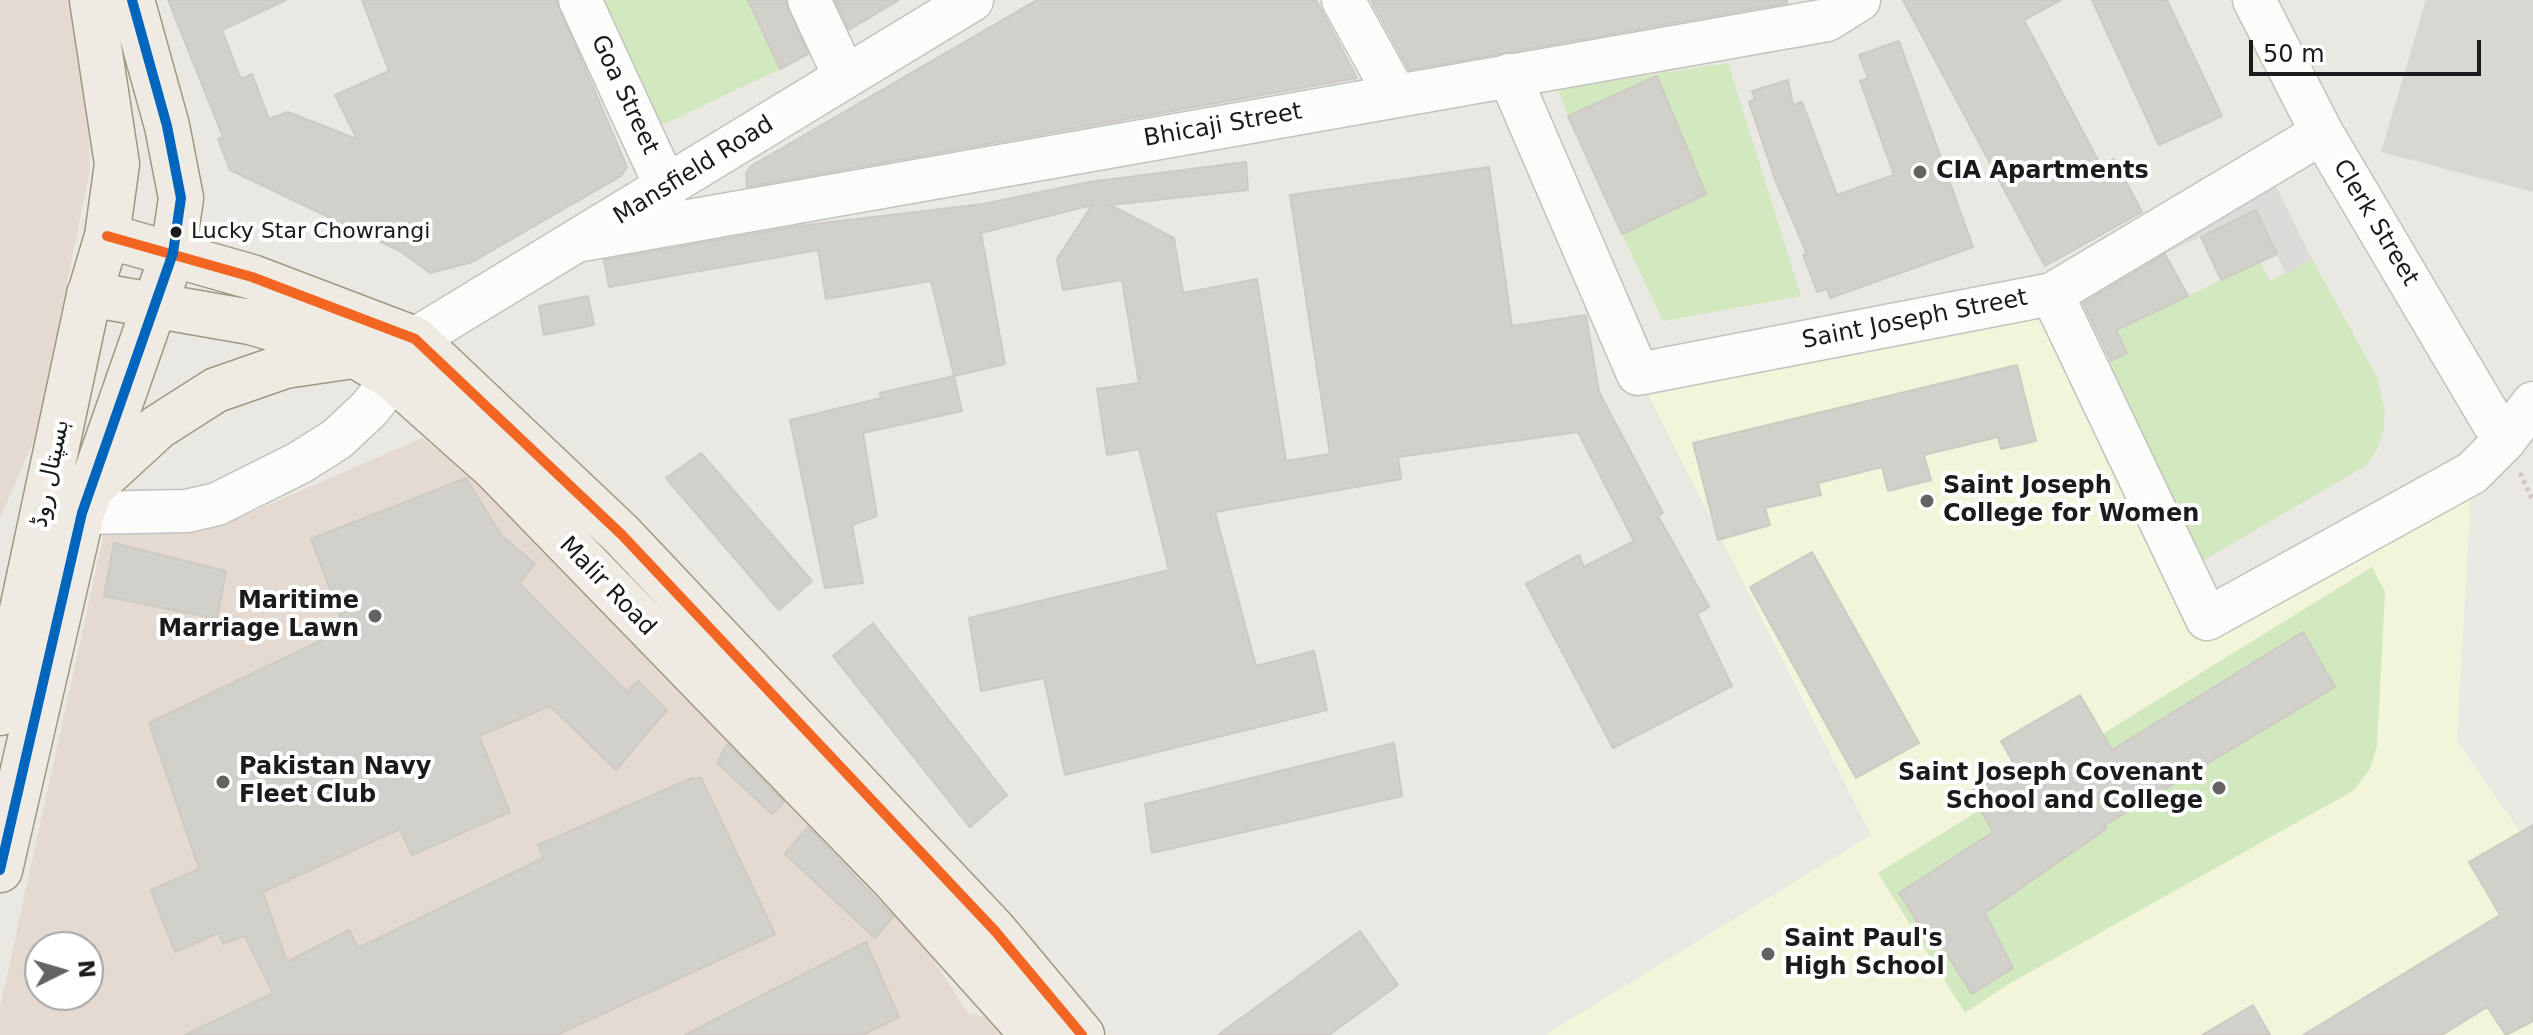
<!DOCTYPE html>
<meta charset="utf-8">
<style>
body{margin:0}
#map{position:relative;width:2533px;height:1035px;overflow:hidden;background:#eae8e2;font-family:"DejaVu Sans",sans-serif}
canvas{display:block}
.north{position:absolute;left:24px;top:931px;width:80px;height:80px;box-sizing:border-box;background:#fff;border:2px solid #a4a4a4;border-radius:50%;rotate:85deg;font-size:22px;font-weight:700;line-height:32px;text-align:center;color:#1b1b1b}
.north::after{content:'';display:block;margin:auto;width:28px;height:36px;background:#636361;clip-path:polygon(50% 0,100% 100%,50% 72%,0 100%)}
.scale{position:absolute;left:2249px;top:40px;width:232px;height:36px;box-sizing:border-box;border:4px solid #1b1b1b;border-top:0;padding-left:10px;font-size:24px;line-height:28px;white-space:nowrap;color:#1b1b1b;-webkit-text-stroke:6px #fff;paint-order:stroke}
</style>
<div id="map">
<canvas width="2533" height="1035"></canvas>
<div class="north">N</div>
<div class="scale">50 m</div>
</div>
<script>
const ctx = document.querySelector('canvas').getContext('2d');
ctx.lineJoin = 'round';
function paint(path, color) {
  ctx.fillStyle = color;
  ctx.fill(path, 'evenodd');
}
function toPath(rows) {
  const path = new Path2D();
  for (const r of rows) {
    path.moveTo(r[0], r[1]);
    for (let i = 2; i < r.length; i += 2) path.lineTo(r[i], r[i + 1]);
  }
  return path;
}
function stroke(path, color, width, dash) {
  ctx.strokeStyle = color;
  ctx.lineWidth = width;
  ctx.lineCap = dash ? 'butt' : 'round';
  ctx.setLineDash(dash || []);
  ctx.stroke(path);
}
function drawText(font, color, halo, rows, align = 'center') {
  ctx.font = font + ' "DejaVu Sans","Noto Naskh Arabic",sans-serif';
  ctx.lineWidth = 8;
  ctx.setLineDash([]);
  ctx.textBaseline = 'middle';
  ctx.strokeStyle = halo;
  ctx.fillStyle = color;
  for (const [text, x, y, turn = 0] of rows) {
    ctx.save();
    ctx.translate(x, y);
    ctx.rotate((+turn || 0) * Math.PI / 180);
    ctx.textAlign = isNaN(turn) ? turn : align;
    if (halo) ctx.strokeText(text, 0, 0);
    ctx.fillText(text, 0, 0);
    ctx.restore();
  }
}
paint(toPath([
 [2426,0,2533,0,2533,192,2381,152]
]), '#d9d7d4');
paint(toPath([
 [2052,294,2212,629,2472,473,2457,741,2533,850,2533,1035,1545,1035,1871,835,1638,374]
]), '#f3f5db');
paint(toPath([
 [0,0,72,0,84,41,90,169,37,433,0,518],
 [422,438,454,461,900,909,968,1013,998,1020,1009,1035,0,1035,0,1007,106,524,236,519],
 [40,947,88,947,88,995,40,995]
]), '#e5dad1');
paint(toPath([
 [590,0,748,0,780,69,650,131],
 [1728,63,1801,296,1663,321,1622,234,1706,194,1657,77,1568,116,1558,89],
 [2312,259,2377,377,2385,412,2384,428,2377,449,2367,465,2199,563,2104,364,2126,353,2116,330,2260,262,2270,281],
 [2372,567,2385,592,2377,746,2370,769,2353,791,2007,985,1965,1013,1878,873]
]), '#d2e9bf');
paint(toPath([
 [2266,166,2312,259,2286,274,2256,210,2073,298]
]), '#dcdbd9');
const building = toPath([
 [168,0,286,0,222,30,241,79,252,74,269,119,288,112,357,139,335,95,389,71,362,0,556,0,627,167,621,176,472,262,430,273,400,251,230,170,218,139,223,137,168,0],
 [748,0,785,0,808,54,780,69,748,0],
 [835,0,899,0,849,30,835,0],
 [1037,0,1316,0,1357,78,747,187,746,173,751,166,1037,0],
 [1371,0,1787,0,1787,3,1409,70,1371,0],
 [1903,0,2061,0,2024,20,2101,166,2114,159,2142,212,2045,266,1903,0],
 [2092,0,2167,0,2222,116,2159,145,2092,0],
 [1899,41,1973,247,1830,298,1827,289,1817,292,1803,255,1807,254,1775,179,1749,102,1755,99,1752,91,1788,80,1793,105,1802,102,1837,195,1894,175,1860,81,1868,78,1859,55,1899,41],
 [1657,76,1706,194,1622,234,1568,116,1657,76],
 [1246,162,1248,190,1110,205,1174,238,1183,293,1257,279,1286,461,1330,454,1290,195,1489,167,1512,326,1586,315,1599,392,1663,513,1658,516,1709,607,1697,614,1732,686,1613,748,1526,584,1579,555,1584,567,1634,541,1578,432,1398,457,1401,479,1215,512,1256,666,1314,651,1327,710,1065,775,1044,678,981,691,969,618,1169,570,1139,449,1107,455,1097,389,1139,383,1122,280,1063,290,1057,259,1092,205,981,233,1005,364,954,376,931,281,826,299,818,250,609,287,604,260,798,226,983,204,1089,182,1246,162],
 [2256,210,2277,254,2221,280,2201,237,2256,210],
 [2165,254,2188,296,2116,330,2127,353,2111,361,2083,303,2165,254],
 [588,296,594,325,544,335,539,306,588,296],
 [2017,365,2036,441,2001,449,1998,437,1924,455,1931,480,1888,491,1882,467,1818,483,1821,495,1765,508,1770,525,1718,540,1693,443,2017,365],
 [954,376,962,411,863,433,877,516,852,525,863,583,825,588,790,420,881,398,880,393,954,376],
 [701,453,812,581,779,610,666,478,701,453],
 [466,478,501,535,535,564,519,583,627,692,638,681,667,710,616,770,550,706,479,736,510,812,412,855,400,829,263,892,287,962,349,930,358,948,543,858,538,845,692,778,701,778,775,934,557,1035,185,1035,273,993,245,936,223,944,218,933,175,952,151,890,199,869,149,723,345,629,311,539,466,478],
 [114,543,226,571,217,619,104,596,114,543],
 [1812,552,1919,743,1856,778,1750,587,1812,552],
 [873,623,1007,795,970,827,833,656,873,623],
 [2303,632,2335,687,2105,825,2106,829,1985,913,2013,968,1972,994,1931,929,1925,934,1899,893,1993,832,1970,791,2014,764,2001,741,2080,695,2112,750,2303,632],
 [1394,743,1402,796,1152,853,1145,804,1394,743],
 [727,744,784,802,772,814,717,763,727,744],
 [2533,825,2533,1021,2506,1035,2487,1007,2442,1035,2303,1035,2500,915,2469,862,2533,825],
 [808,827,893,917,875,938,785,854,808,827],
 [1360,931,1398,985,1329,1035,1218,1035,1360,931],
 [866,942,899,1017,863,1035,685,1035,866,942],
 [2253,1005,2270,1035,2202,1035,2253,1005]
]);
paint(building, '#d2d0cb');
stroke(building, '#cdcac4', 2);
const minor = toPath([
 [580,0,667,189],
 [809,0,844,75],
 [1343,0,1396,96],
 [2254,0,2322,133,2504,441],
 [1509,75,1638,374,2052,294,2207,619,2472,473,2504,441,2533,403],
 [582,240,1827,20,1859,0],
 [2052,294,2322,133],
 [82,513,187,511,217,504,299,463,337,439,370,408,407,359,415,339,972,0]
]);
const major = toPath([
 [107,236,252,277,415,339,622,535,995,931,1082,1035],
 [89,294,250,322,331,345,356,356,393,378,494,468,893,879,1033,1035],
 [96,484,158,427,216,390,285,366,346,357],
 [0,713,88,300,107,236,117,164,92,0],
 [0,870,82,513,173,253,181,198,167,126,132,0]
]);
stroke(minor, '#c2c2bf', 45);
stroke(major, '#9f9880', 47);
stroke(toPath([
 [2520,473,2533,501]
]), '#d6c7c3', 5, [4, 4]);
stroke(minor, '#fcfcfb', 42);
stroke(major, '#f0ebe2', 44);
stroke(toPath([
 [107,236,252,277,415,339,622,535,995,931,1082,1035]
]), '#f26522', 10);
stroke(toPath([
 [0,870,82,513,173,253,181,198,167,126,132,0]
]), '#0065bd', 10);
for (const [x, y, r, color] of [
 [1920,172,8,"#636361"],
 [176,232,7,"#1b1b1b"],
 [1927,501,8,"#636361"],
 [375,616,8,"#636361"],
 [223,782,8,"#636361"],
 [2219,788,8,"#636361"],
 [1768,954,8,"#636361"]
]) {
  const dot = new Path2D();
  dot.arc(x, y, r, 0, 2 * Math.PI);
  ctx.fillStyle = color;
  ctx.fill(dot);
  stroke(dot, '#fff', 3);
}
drawText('22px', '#1b1b1b', '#fff', [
 ["Lucky Star Chowrangi",191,232]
], 'left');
drawText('24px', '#1b1b1b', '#fff', [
 ["Goa Street",624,95,65],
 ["Bhicaji Street",1223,126,-10],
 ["Mansfield Road",694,171,-32],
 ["Clerk Street",2375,223,59],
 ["Saint Joseph Street",1915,320,-11],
 ["ہسپتال روڈ",51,474,-78],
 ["Malir Road",607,587,46]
]);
drawText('bold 24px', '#1b1b1b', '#fff', [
 ["CIA Apartments",1936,172],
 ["Saint Joseph",1943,487],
 ["College for Women",1943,515],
 ["Maritime",359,602,"right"],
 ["Marriage Lawn",359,630,"right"],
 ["Pakistan Navy",239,768],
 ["Fleet Club",239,796],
 ["Saint Joseph Covenant",2203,774,"right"],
 ["School and College",2203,802,"right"],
 ["Saint Paul's",1784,940],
 ["High School",1784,968]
], 'left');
</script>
